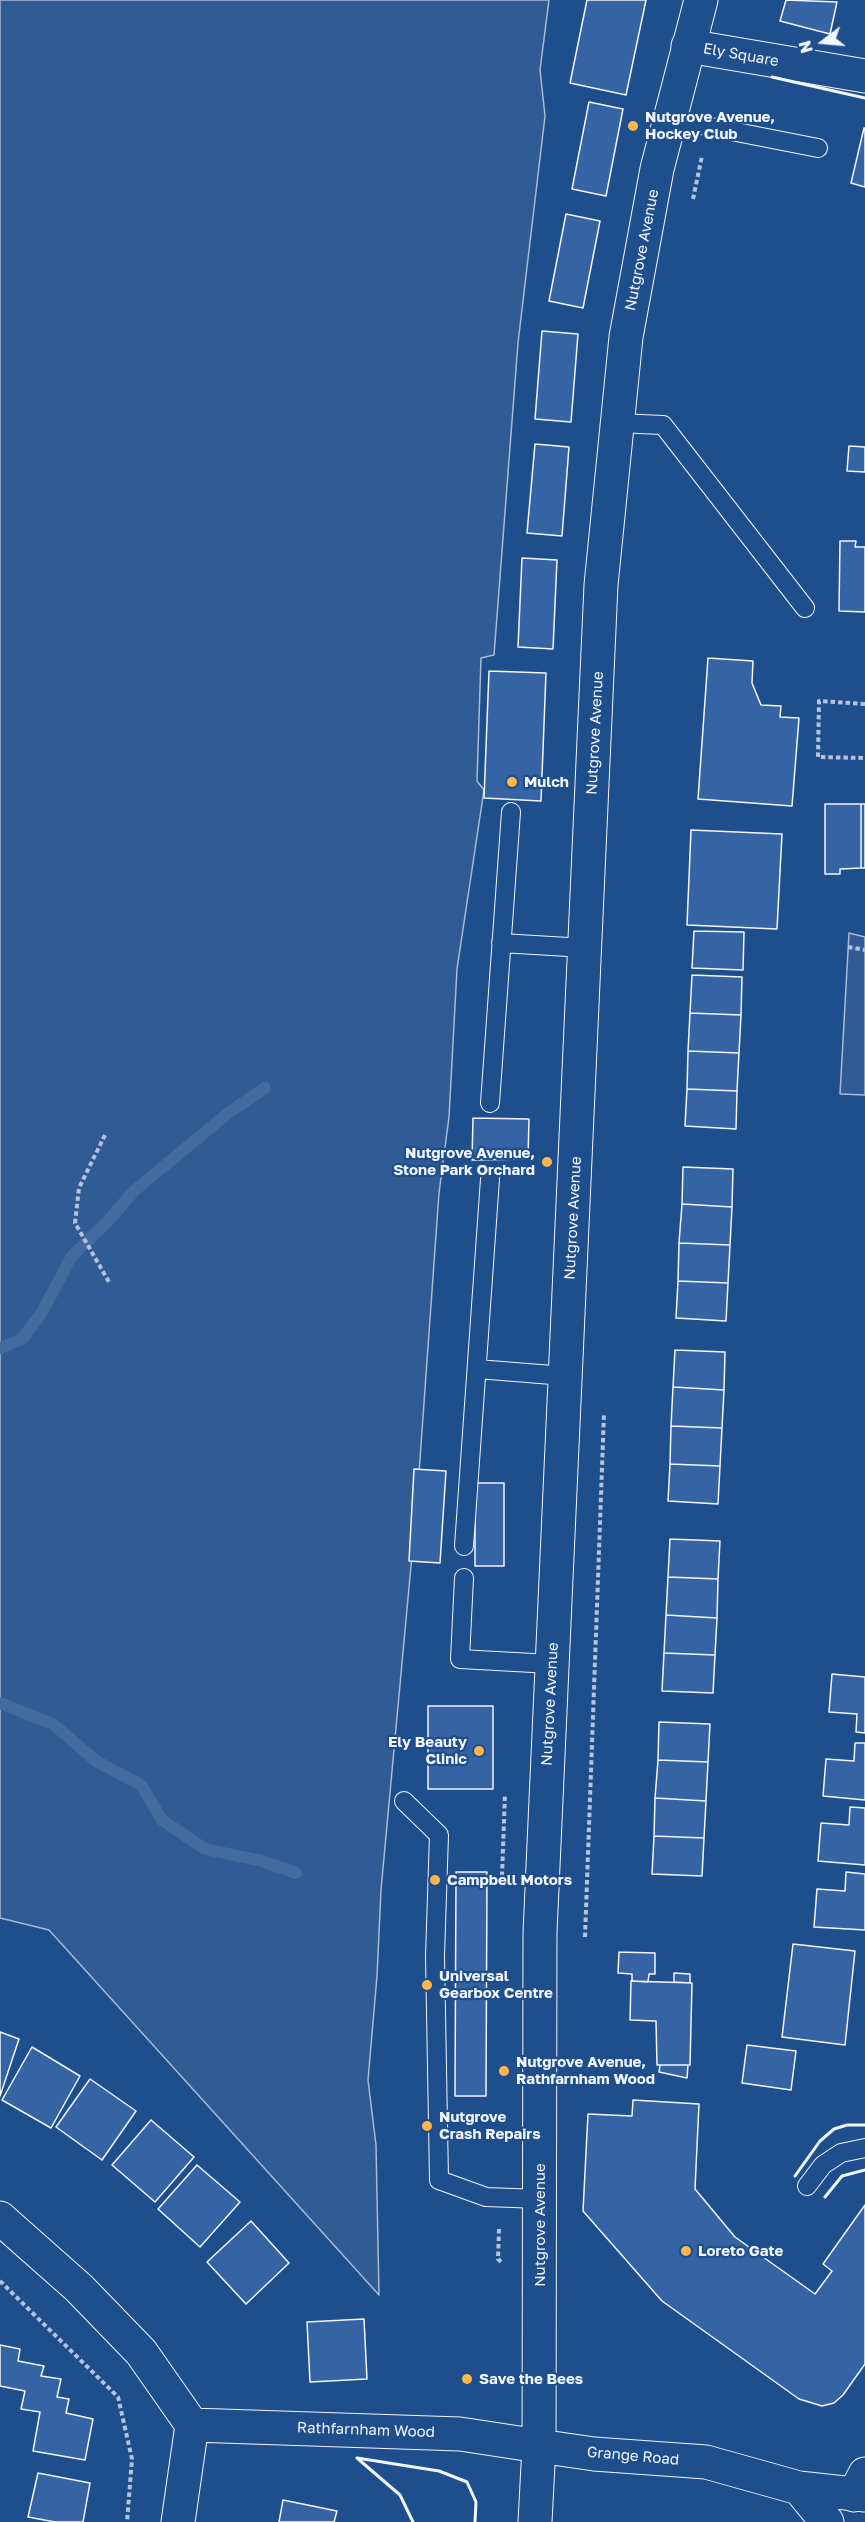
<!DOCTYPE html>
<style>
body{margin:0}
#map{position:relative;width:865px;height:2522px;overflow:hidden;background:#1f4e8c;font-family:"Golos Text",sans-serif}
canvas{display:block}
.north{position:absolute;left:793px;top:12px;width:60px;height:60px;-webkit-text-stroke:4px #1f4e8c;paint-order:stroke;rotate:254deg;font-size:16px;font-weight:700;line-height:24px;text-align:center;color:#f2f6ff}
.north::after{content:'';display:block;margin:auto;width:21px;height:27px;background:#f2f6ff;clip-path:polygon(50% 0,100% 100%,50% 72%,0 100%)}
</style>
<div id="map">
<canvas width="865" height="2522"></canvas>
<div class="north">N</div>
</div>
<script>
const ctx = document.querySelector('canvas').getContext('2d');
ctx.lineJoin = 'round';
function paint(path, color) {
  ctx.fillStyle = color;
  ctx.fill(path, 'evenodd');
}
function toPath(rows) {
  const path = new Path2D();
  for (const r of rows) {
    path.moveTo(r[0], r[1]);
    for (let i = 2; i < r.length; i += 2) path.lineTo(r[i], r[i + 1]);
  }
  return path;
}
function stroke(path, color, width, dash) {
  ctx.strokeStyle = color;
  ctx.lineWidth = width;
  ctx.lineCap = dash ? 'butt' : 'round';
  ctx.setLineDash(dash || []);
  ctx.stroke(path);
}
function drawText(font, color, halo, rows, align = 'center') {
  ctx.font = font + ' "Golos Text",sans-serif';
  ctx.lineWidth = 4.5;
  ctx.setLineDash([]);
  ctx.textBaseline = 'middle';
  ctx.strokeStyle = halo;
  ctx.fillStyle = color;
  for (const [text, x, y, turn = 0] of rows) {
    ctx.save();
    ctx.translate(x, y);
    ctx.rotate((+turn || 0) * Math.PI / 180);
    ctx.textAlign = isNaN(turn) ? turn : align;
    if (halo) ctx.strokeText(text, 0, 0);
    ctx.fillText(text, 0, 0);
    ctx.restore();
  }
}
const green = toPath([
 [0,0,549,0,540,70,545,116,518,343,494,655,481,658,477,781,484,790,457,969,449,1117,439,1193,417,1501,381,1890,377,1976,368,2080,376,2145,379,2295,49,1930,0,1918,0,0],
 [849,933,865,937,865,1095,840,1094,849,933]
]);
paint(green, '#305b95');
stroke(green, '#a8bbd7', 1.5);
stroke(toPath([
 [0,1348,22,1339,41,1314,72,1256,107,1222,134,1191,227,1114,265,1088],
 [0,1703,53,1724,96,1761,141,1785,162,1820,205,1849,262,1861,296,1873]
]), '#446ba0', 12);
const building = toPath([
 [587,0,646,0,626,95,570,83,587,0],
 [786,0,837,2,830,34,780,21,786,0],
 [589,102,623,109,606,196,572,189,589,102],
 [864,128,865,128,865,187,851,183,864,128],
 [566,214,600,221,583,308,549,301,566,214],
 [542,331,578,334,571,422,535,419,542,331],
 [535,444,569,447,562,536,527,533,535,444],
 [849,446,865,447,865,472,847,471,849,446],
 [840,541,856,541,855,547,865,547,865,612,839,611,840,541],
 [522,558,557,560,553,649,518,647,522,558],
 [708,658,753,661,752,683,761,705,781,706,780,717,799,718,792,806,698,799,708,658],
 [489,671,546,673,541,801,484,798,489,671],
 [825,804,861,804,861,868,840,869,840,874,825,874,825,804],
 [861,804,865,804,865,868,861,868,861,804],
 [691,830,782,834,777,929,687,925,691,830],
 [694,931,744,932,743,970,692,968,694,931],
 [692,975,742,977,741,1015,690,1013,692,975],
 [690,1013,741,1015,739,1053,688,1051,690,1013],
 [688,1051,739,1053,737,1091,687,1089,688,1051],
 [687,1089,737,1091,736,1129,685,1126,687,1089],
 [473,1118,529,1119,528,1159,472,1160,473,1118],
 [683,1167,733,1169,732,1207,682,1204,683,1167],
 [682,1204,732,1207,730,1245,679,1243,682,1204],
 [679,1243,730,1245,728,1283,678,1281,679,1243],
 [678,1281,728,1283,726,1321,676,1318,678,1281],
 [675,1350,725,1352,724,1390,673,1387,675,1350],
 [673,1387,724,1390,722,1428,671,1426,673,1387],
 [671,1426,722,1428,720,1466,670,1464,671,1426],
 [670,1464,720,1466,718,1504,668,1501,670,1464],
 [414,1469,446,1471,440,1563,409,1561,414,1469],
 [475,1483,504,1483,504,1566,475,1566,475,1483],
 [670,1539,720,1541,718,1579,668,1577,670,1539],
 [668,1577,718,1579,717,1618,666,1615,668,1577],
 [666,1615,717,1618,715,1655,664,1653,666,1615],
 [664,1653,715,1655,713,1693,662,1691,664,1653],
 [832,1674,865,1677,865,1733,856,1732,857,1714,829,1712,832,1674],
 [428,1706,493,1706,493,1789,428,1789,428,1706],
 [659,1722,710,1724,708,1762,658,1760,659,1722],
 [855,1743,865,1743,865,1800,823,1796,826,1759,854,1761,855,1743],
 [658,1760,708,1762,706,1801,655,1798,658,1760],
 [655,1798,706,1801,704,1838,654,1836,655,1798],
 [850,1807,865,1808,865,1865,818,1861,821,1823,849,1825,850,1807],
 [654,1836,704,1838,702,1876,652,1874,654,1836],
 [456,1872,487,1872,486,2096,455,2096,456,1872],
 [846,1872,865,1874,865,1930,814,1927,817,1889,845,1891,846,1872],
 [793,1944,855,1951,845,2045,782,2037,793,1944],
 [619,1952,655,1953,655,1974,649,1974,648,1982,632,1981,632,1974,618,1973,619,1952],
 [674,1973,690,1974,690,1983,674,1982,674,1973],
 [631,1981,692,1983,690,2065,657,2065,656,2021,630,2020,631,1981],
 [0,2032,19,2039,0,2096,0,2032],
 [747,2045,796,2051,791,2090,742,2083,747,2045],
 [32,2047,80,2076,51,2128,2,2100,32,2047],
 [660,2065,688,2065,687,2078,659,2072,660,2065],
 [90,2079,136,2111,102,2160,56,2127,90,2079],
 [633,2100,699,2104,695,2189,735,2237,815,2294,832,2271,823,2264,865,2205,865,2364,843,2395,834,2403,822,2406,799,2399,662,2301,583,2211,588,2114,632,2116,633,2100],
 [151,2120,194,2157,155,2202,112,2165,151,2120],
 [197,2165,240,2202,200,2247,158,2209,197,2165],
 [251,2221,289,2263,246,2304,207,2262,251,2221],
 [364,2319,367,2379,310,2382,307,2322,364,2319],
 [0,2345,20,2349,18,2361,44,2366,41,2376,61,2379,57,2397,69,2399,66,2413,93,2419,85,2460,33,2451,40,2412,21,2409,25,2391,0,2386,0,2345],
 [38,2473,90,2483,83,2522,55,2522,28,2517,38,2473],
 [283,2500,337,2511,334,2522,279,2522,283,2500]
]);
paint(building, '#3563a3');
stroke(building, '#f2f6ff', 1.5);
const lane = toPath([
 [670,119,818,148],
 [617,423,663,425,805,608],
 [501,943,585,948],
 [490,1103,511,812],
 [477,1369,565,1376],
 [464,1546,490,1179],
 [464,1578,460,1659,551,1664],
 [404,1801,439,1835,435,1956,439,2180,486,2197,540,2199],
 [807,2186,823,2165,841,2153,865,2148]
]);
const street = toPath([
 [688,46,865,76],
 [0,2218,79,2288,141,2352,192,2425,460,2434,539,2446],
 [854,2495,865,2474],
 [178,2522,192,2425]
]);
const secondary = toPath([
 [539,2446,594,2454,706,2462,799,2488,865,2495],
 [799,2488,827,2522],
 [535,2522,539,2446,540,1932,601,585,626,337,657,169,701,0]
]);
stroke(lane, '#f2f6ff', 20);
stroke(street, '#f2f6ff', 35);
stroke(secondary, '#f2f6ff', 35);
stroke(toPath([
 [693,199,702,156],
 [865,704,819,701,818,757,865,758],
 [848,947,865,950],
 [105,1135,79,1188,75,1223,109,1282],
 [502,1876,505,1794],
 [585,1937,604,1413],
 [499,2229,498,2259,501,2262],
 [0,2281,118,2397,132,2459,127,2522]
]), '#b3c4dc', 4, [4.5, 3]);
stroke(lane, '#1f4e8c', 18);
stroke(street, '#1f4e8c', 33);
stroke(secondary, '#1f4e8c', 33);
stroke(toPath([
 [772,77,865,98],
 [795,2176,820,2141,834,2129,847,2125,865,2125],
 [825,2197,842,2176,865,2170],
 [357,2458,439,2471,467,2482,476,2502,475,2522],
 [357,2458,400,2495,413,2522]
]), '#f2f6ff', 3);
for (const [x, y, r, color] of [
 [633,126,6,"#ffb74d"],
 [512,782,6,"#ffb74d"],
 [547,1162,6,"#ffb74d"],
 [479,1751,6,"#ffb74d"],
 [435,1880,6,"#ffb74d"],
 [427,1985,6,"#ffb74d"],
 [504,2071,6,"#ffb74d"],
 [427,2126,6,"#ffb74d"],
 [686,2251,6,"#ffb74d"],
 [467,2379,6,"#ffb74d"]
]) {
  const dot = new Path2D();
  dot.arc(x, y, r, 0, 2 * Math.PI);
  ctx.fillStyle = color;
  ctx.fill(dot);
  stroke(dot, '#1f4e8c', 2);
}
drawText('15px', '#f2f6ff', '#1f4e8c', [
 ["Ely Square",741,55,10],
 ["Nutgrove Avenue",642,250,-79],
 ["Nutgrove Avenue",595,733,-87],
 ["Nutgrove Avenue",573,1218,-87],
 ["Nutgrove Avenue",550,1704,-87],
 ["Nutgrove Avenue",540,2225,-90],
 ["Rathfarnham Wood",366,2430,2],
 ["Grange Road",633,2456,5]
]);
drawText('bold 15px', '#f2f6ff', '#1f4e8c', [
 ["Nutgrove Avenue,",645,117],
 ["Hockey Club",645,134],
 ["Mulch",524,782],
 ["Nutgrove Avenue,",535,1153,"right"],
 ["Stone Park Orchard",535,1170,"right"],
 ["Ely Beauty",467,1742,"right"],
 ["Clinic",467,1759,"right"],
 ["Campbell Motors",447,1880],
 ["Universal",439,1976],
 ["Gearbox Centre",439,1993],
 ["Nutgrove Avenue,",516,2062],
 ["Rathfarnham Wood",516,2079],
 ["Nutgrove",439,2117],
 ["Crash Repairs",439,2134],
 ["Loreto Gate",698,2251],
 ["Save the Bees",479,2379]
], 'left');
</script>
